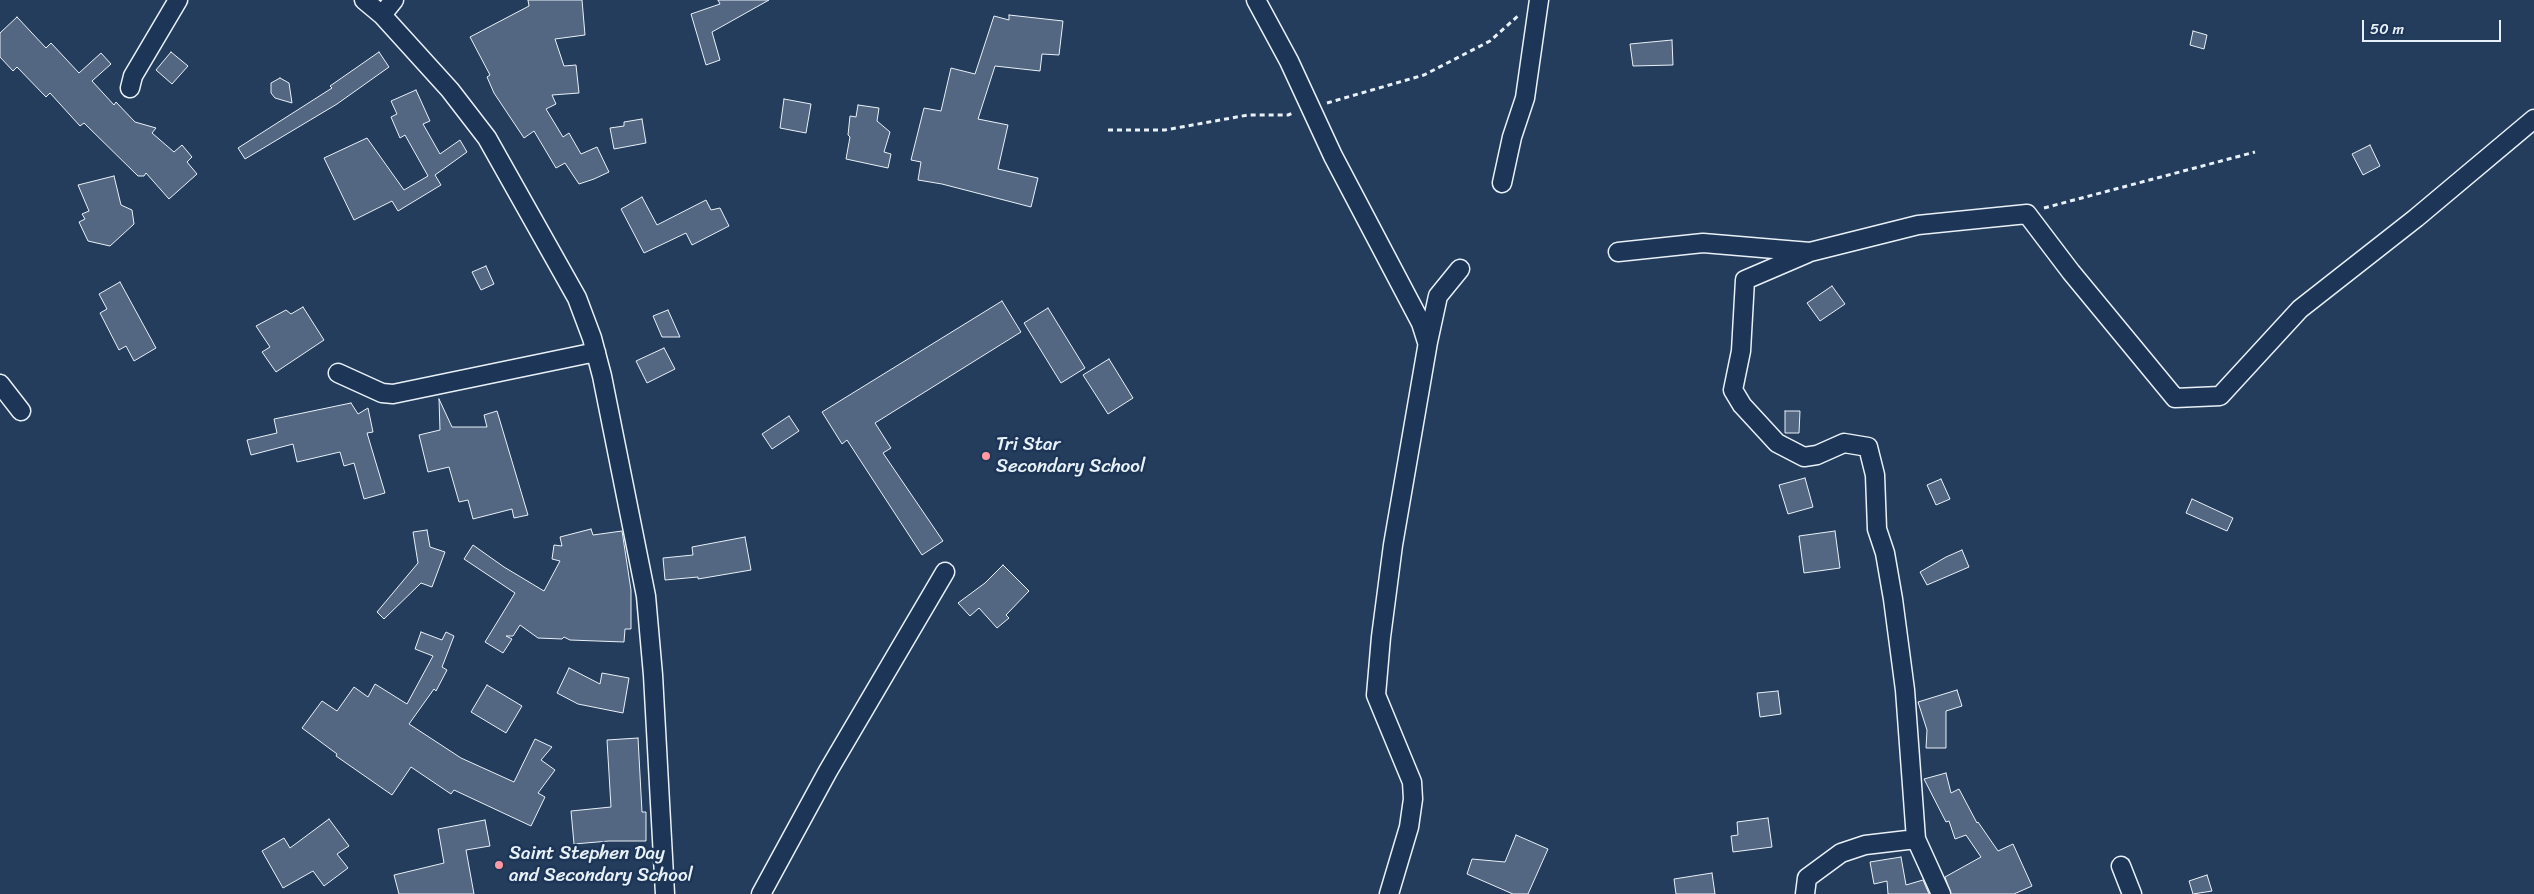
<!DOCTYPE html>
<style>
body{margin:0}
#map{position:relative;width:2534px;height:894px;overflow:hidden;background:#253d5d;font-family:Sriracha,sans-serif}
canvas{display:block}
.scale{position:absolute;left:2362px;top:20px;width:139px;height:22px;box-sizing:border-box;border:2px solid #e8f1f8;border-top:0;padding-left:6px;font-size:15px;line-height:18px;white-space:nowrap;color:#e8f1f8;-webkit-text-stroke:4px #1d3557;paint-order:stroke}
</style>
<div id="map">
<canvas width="2534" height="894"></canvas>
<div class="scale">50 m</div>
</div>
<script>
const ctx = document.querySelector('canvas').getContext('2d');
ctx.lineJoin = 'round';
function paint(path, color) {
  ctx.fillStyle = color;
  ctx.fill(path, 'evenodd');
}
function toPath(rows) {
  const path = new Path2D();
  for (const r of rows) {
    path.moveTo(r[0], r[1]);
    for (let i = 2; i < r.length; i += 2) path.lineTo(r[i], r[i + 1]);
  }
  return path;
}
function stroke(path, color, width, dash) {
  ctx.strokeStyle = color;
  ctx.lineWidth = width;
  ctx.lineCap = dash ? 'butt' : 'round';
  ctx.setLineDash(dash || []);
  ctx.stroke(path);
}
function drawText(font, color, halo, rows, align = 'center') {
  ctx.font = font + ' Sriracha,sans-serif';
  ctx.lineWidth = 5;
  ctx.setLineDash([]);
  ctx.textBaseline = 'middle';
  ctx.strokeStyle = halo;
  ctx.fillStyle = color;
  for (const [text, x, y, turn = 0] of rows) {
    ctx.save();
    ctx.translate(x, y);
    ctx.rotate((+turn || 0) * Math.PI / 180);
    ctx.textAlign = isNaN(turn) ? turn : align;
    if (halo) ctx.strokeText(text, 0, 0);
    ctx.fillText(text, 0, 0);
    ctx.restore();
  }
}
const building = toPath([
 [528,0,582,0,585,35,555,39,564,66,576,65,579,93,552,95,556,104,546,109,563,137,569,133,581,154,597,147,609,172,594,179,579,184,565,163,556,168,534,131,524,138,494,93,487,77,490,75,470,37,529,6,528,0],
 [718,0,769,0,712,32,720,60,706,65,691,14,720,4,718,0],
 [1009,15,1063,21,1059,55,1042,54,1040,71,995,66,978,119,1008,125,998,169,1038,178,1031,207,942,184,918,180,921,162,911,160,924,108,941,111,951,68,975,74,994,16,1009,20,1009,15],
 [17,17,46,48,51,43,79,73,101,53,111,64,92,81,114,105,116,102,135,122,156,128,152,133,174,152,182,145,192,157,187,162,197,174,169,199,146,173,144,176,138,176,84,123,80,126,50,93,46,97,17,67,13,71,0,57,0,33,17,17],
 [2193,31,2207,35,2204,49,2190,45,2193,31],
 [1672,40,1673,65,1633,66,1630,44,1672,40],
 [171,52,188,66,172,84,156,70,171,52],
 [379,52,389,67,337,104,245,159,238,148,332,88,330,86,379,52],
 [280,78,289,83,292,103,275,98,271,93,271,83,280,78],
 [416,90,430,121,423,124,440,154,460,140,467,152,435,175,441,185,398,211,392,201,354,220,324,158,367,138,404,190,428,176,405,135,400,138,391,117,397,114,391,101,416,90],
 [784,99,811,104,806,133,780,128,784,99],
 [858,105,879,108,877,121,890,132,884,152,891,154,888,168,846,159,850,137,848,135,850,116,856,117,858,105],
 [642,119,646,143,614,149,610,128,624,126,624,122,642,119],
 [2370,145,2380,166,2363,175,2352,154,2370,145],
 [114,176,121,205,132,210,134,224,110,246,88,241,79,222,85,219,82,214,89,211,78,185,114,176],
 [642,197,657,225,706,200,711,210,720,208,729,226,692,245,686,233,644,253,621,209,642,197],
 [486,266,494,284,481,290,472,272,486,266],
 [120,282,156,348,134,361,126,346,119,350,100,313,107,309,99,294,120,282],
 [1832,286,1845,304,1820,321,1807,303,1832,286],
 [1002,301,1021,332,875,423,891,448,883,453,943,541,922,555,847,440,842,444,822,412,1002,301],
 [303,307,324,340,276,372,262,352,270,347,256,326,286,310,291,314,303,307],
 [1048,308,1085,368,1061,383,1024,323,1048,308],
 [668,310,680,337,662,337,653,316,668,310],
 [664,348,675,369,647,383,636,361,664,348],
 [1109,359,1133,398,1108,414,1083,375,1109,359],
 [439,399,452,427,487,427,484,415,497,411,528,515,514,518,512,509,473,519,468,500,459,502,449,467,428,472,419,435,440,430,439,399],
 [351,403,358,414,368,408,373,432,367,433,385,493,364,499,354,463,344,466,340,452,297,462,293,444,251,455,247,440,277,433,274,419,351,403],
 [1785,411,1800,411,1799,433,1785,433,1785,411],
 [789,416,799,431,772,449,762,434,789,416],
 [1805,478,1813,507,1788,514,1779,485,1805,478],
 [1941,479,1950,499,1936,505,1927,485,1941,479],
 [2192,499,2233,518,2227,531,2186,513,2192,499],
 [591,529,593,535,622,531,631,590,631,629,625,629,624,642,570,640,564,637,562,639,538,638,520,625,513,636,506,636,512,639,503,653,485,642,515,593,464,559,473,545,504,567,544,591,560,561,552,559,554,545,562,546,560,537,591,529],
 [427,530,430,547,445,552,432,587,421,583,384,619,377,612,418,563,413,532,427,530],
 [1835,531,1840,568,1804,573,1799,536,1835,531],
 [745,537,751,570,698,579,698,577,665,580,663,558,693,555,692,547,745,537],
 [1962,550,1969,567,1927,585,1920,572,1946,557,1962,550],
 [1003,565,1029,591,1006,615,1009,618,997,628,979,608,970,616,958,603,985,583,1003,565],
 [421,632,442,640,446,632,454,636,442,667,447,670,436,691,434,689,409,724,461,758,514,782,535,739,552,747,541,760,555,770,538,793,545,797,531,826,454,790,451,794,411,767,392,795,336,756,337,754,302,728,322,701,337,711,354,687,368,697,375,684,407,704,433,656,415,649,421,632],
 [569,668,600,684,602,673,629,678,623,713,578,704,557,693,569,668],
 [487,685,522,706,506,733,471,712,487,685],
 [1957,690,1962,706,1946,711,1946,748,1926,748,1927,730,1918,702,1957,690],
 [1778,691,1781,714,1760,717,1757,693,1778,691],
 [638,738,642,812,646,812,646,841,609,841,574,844,571,811,611,807,607,740,638,738],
 [1946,773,1951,793,1959,789,1977,823,1978,822,1998,851,2013,844,2032,886,2014,894,1951,894,1945,877,1981,857,1966,835,1955,839,1949,821,1946,822,1924,779,1946,773],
 [1768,818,1772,847,1733,852,1731,836,1738,835,1737,822,1768,818],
 [329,819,349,846,337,854,348,868,324,886,313,871,283,888,262,851,284,838,290,848,329,819],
 [485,820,490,846,466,850,474,894,399,894,394,875,444,863,438,829,485,820],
 [1516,835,1548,849,1528,894,1513,894,1467,874,1472,859,1505,862,1516,835],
 [1901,857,1906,885,1923,880,1929,894,1888,894,1887,881,1874,884,1870,862,1901,857],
 [1712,873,1715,894,1676,894,1674,879,1712,873],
 [2207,875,2212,891,2193,894,2189,881,2207,875]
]);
paint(building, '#536782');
stroke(building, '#e8f1f8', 1);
const street = toPath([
 [364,0,382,15,450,90,487,138,577,298,592,338,602,376,646,596,653,675,665,894],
 [1256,0,1289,61,1333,156,1421,323,1427,342],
 [382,15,394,0],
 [130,88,133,76,178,0],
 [1502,183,1512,137,1525,98,1539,0],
 [1618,252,1703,243,1810,252,1918,225,2027,214,2071,272,2175,398,2220,396,2300,309,2416,218,2534,119],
 [1808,253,1745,280,1741,351,1733,390,1742,405,1777,443,1804,457,1817,455,1844,443,1868,447,1875,475,1877,529,1885,553,1893,599,1905,690,1916,839,1941,894],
 [338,373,382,393,393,394,596,352],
 [0,384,21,411],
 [2121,866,2132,894],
 [761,894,828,771,945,572],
 [1389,894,1409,827,1413,799,1412,782,1376,695,1381,637,1393,545,1428,342,1438,296,1460,269],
 [1805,894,1807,878,1841,853,1865,845,1916,839]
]);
stroke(street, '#e8f1f8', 21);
stroke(toPath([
 [1327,103,1424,75,1490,41,1519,15],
 [1108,130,1165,130,1248,115,1288,115,1295,112],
 [2044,208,2255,152]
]), '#e8f1f8', 3, [5, 4]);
stroke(street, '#1d3557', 18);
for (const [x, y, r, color] of [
 [986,456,5,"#ff9aa2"],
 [499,865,5,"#ff9aa2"]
]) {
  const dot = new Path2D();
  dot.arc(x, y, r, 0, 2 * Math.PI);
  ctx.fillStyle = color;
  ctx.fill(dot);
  stroke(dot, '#1d3557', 2);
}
drawText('19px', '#e8f1f8', '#1d3557', [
 ["Tri Star",996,445],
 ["Secondary School",996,467],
 ["Saint Stephen Day",509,854],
 ["and Secondary School",509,876]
], 'left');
</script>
